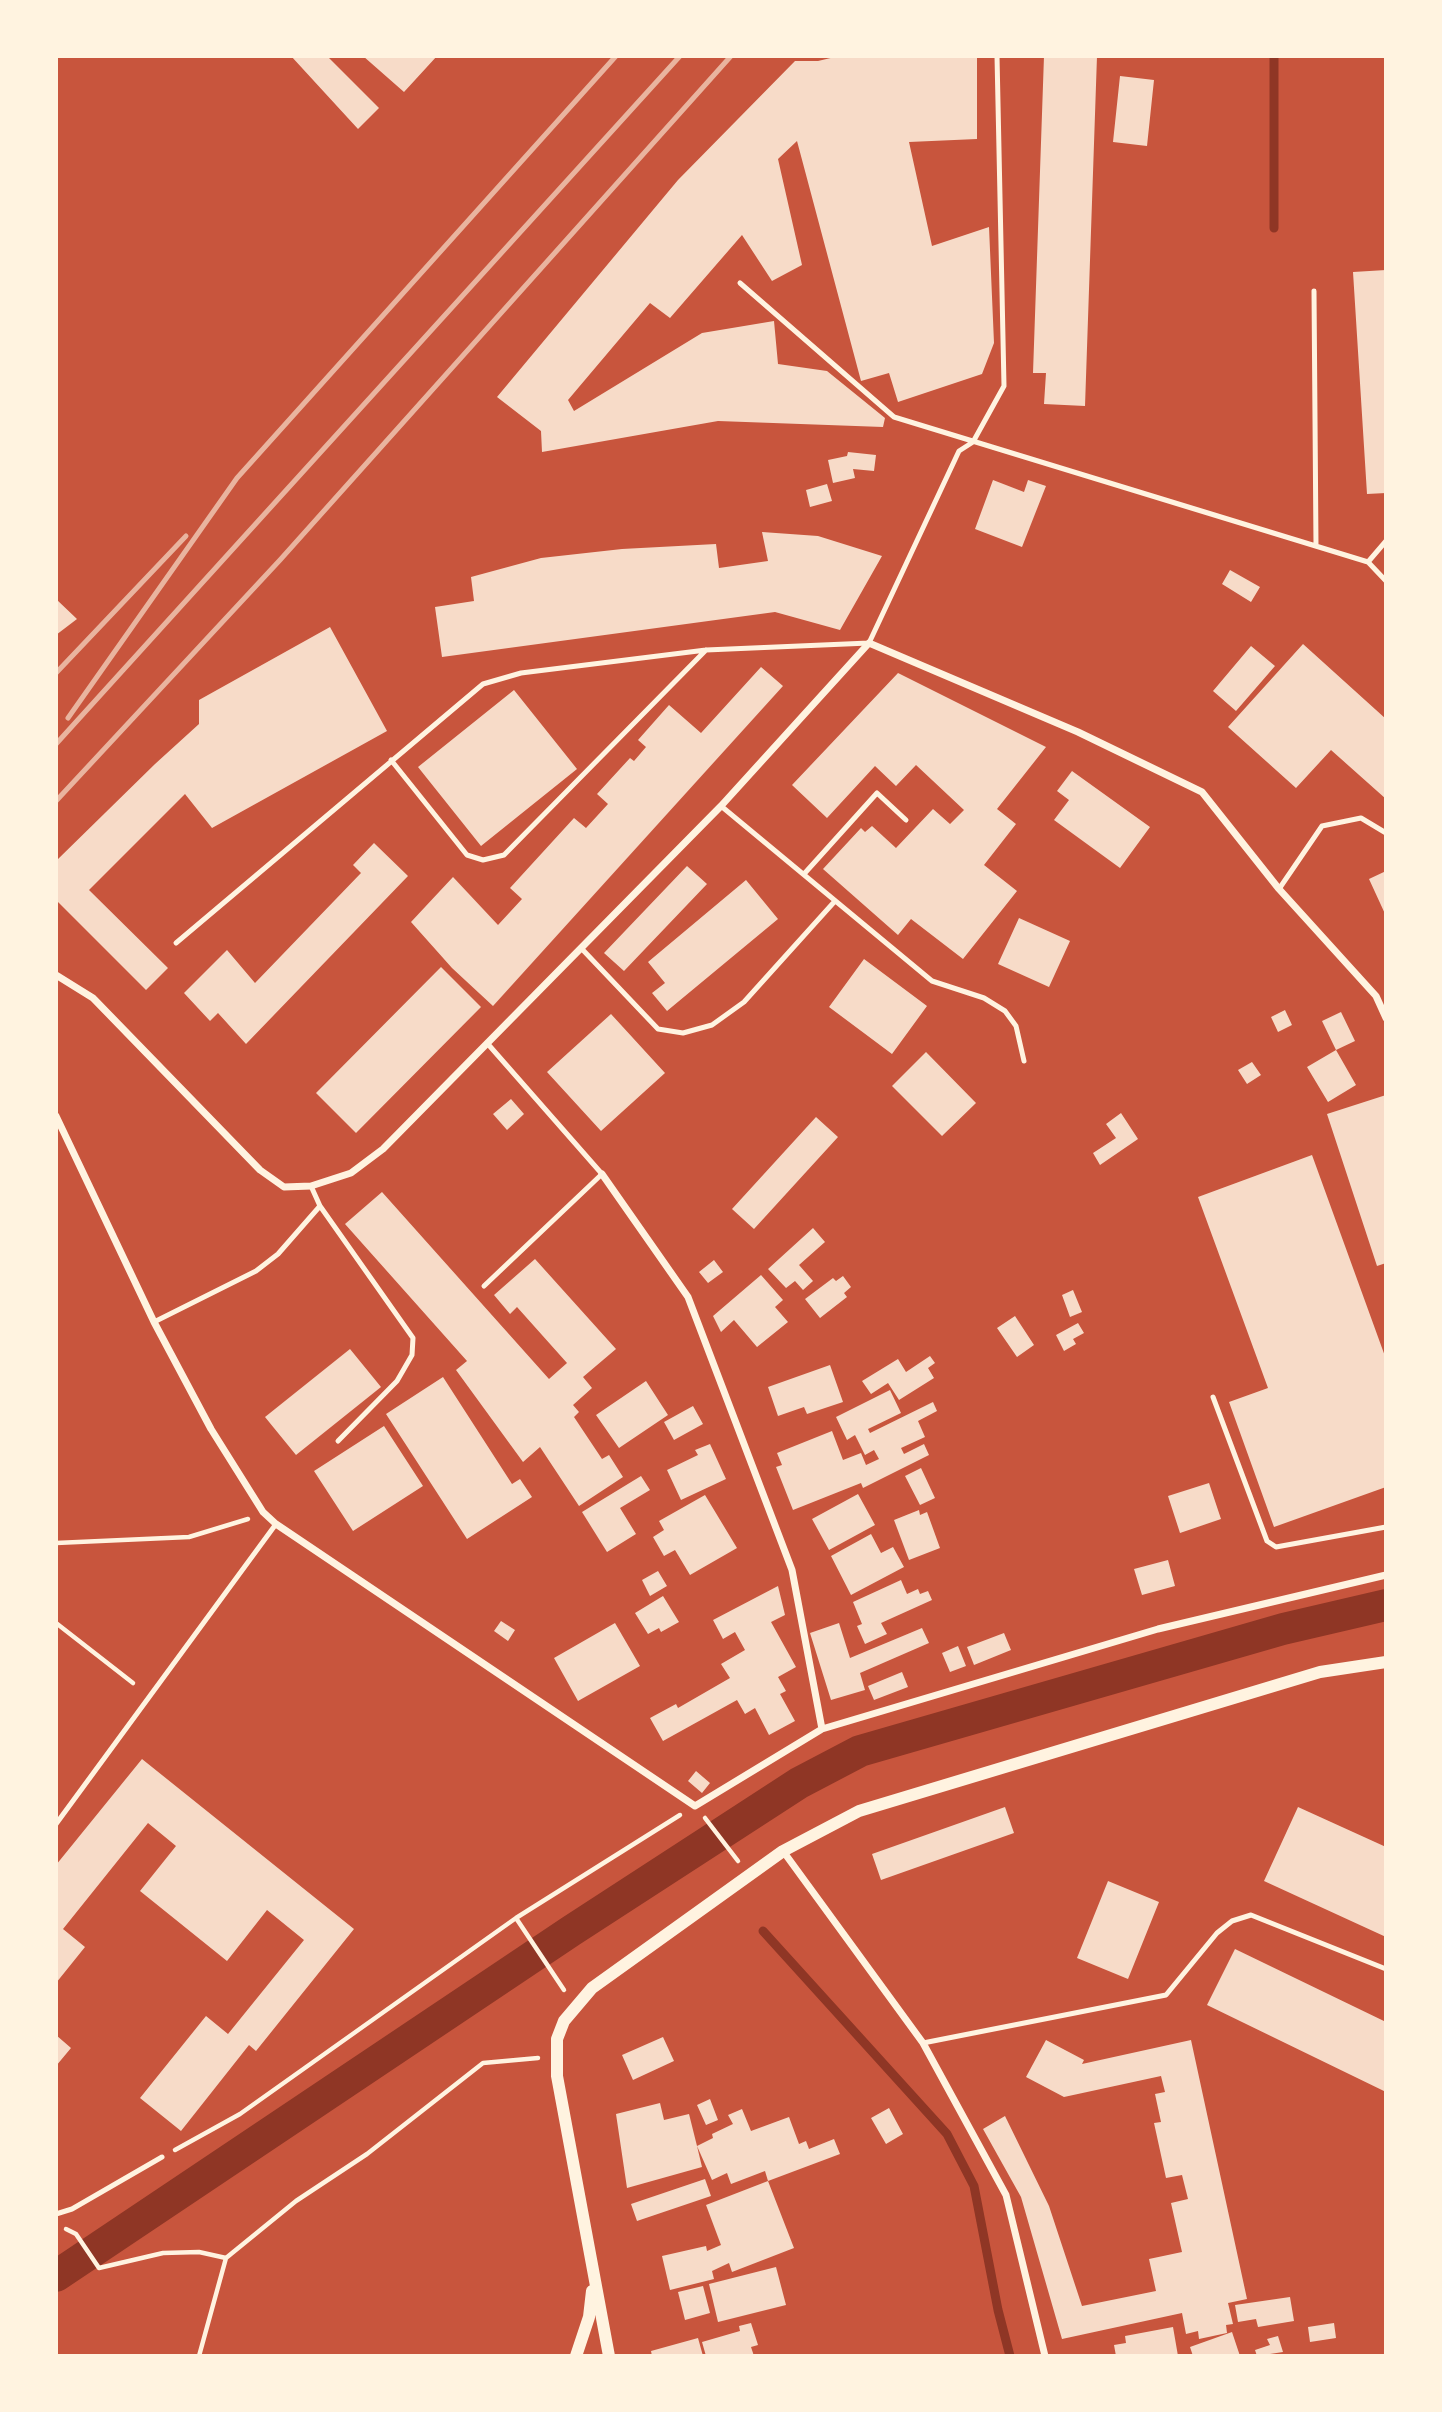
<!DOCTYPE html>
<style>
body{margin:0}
#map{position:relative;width:1442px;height:2412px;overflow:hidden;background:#c8553d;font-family:"Golos Text",sans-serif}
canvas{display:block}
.frame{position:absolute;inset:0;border:58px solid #fff3e0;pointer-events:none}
</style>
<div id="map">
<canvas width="1442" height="2412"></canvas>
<div class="frame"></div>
</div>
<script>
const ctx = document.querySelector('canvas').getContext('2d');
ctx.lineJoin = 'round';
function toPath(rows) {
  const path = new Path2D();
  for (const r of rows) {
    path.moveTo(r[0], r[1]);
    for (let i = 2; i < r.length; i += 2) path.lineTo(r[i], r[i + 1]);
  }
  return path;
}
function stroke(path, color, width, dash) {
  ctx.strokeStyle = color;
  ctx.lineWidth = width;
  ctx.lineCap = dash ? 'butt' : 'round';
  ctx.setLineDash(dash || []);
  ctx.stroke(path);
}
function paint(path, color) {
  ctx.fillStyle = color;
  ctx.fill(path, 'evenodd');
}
stroke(toPath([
 [1274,56,1274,228],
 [763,1931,947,2134,974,2186,998,2310,1010,2356]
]), '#8f3625', 9);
stroke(toPath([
 [56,2276,571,1931,799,1783,860,1751,1283,1629,1386,1605]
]), '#8f3625', 32);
paint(toPath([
 [291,56,327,56,379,108,358,129],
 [363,56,437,56,404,92],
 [839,56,977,56,977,139,909,142,932,246,989,227,994,343,982,374,898,402,889,373,861,381,797,141,778,159,802,265,772,281,742,235,670,318,650,303,568,400,574,411,702,333,774,321,778,364,827,371,885,418,883,427,718,421,542,452,541,431,497,397,678,180,795,61,818,61],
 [1044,56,1097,56,1085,406,1044,404,1046,373,1033,373],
 [1120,76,1154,80,1147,146,1113,142],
 [1386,270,1386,493,1367,494,1353,272],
 [848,452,876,455,874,471,853,469,855,478,833,483,828,460,847,456],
 [993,480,1024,492,1028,480,1046,486,1022,547,975,529],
 [827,484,832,501,810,507,806,490],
 [762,532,818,536,882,556,840,630,775,612,442,657,435,607,474,601,471,577,541,558,622,549,716,544,719,568,768,561],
 [1230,570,1260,587,1251,602,1222,584],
 [56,599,77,619,56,635],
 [330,627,387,731,212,828,185,794,89,890,168,968,146,990,56,900,56,861,155,764,199,724,199,700],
 [1303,644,1386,719,1386,799,1331,750,1296,788,1228,727],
 [1251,646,1275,666,1236,711,1213,691],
 [761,667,783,686,493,1006,452,968,411,922,453,877,498,925,522,899,510,888,574,818,586,828,608,804,597,794,630,758,634,761,646,747,638,740,669,705,701,733],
 [898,673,1046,747,997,809,1016,824,984,865,1017,891,963,959,911,919,898,935,823,869,861,828,865,832,872,826,896,848,933,809,950,824,964,810,916,765,896,786,875,766,827,818,792,785],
 [514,690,577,769,481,846,418,767],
 [1072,771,1150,827,1120,868,1054,820,1069,800,1057,791],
 [374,843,408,876,246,1044,218,1013,210,1021,184,993,227,950,255,983,361,873,353,865],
 [687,866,707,884,624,971,604,953],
 [1386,871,1386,916,1369,879],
 [746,880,778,919,667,1011,652,993,665,983,648,962],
 [1019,918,1070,941,1049,987,998,964],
 [864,959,927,1006,892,1054,829,1007],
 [441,967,481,1007,356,1133,316,1093],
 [1285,1010,1292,1025,1278,1032,1271,1017],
 [1341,1012,1355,1041,1336,1050,1322,1021],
 [611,1014,665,1073,601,1131,547,1072],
 [1336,1050,1356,1085,1328,1102,1307,1067],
 [926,1052,976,1103,942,1136,892,1086],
 [1252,1062,1261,1075,1247,1084,1238,1070],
 [1386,1095,1386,1263,1377,1266,1327,1114],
 [511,1099,524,1114,507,1130,493,1114],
 [1121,1113,1138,1139,1100,1165,1093,1153,1116,1138,1106,1124],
 [816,1117,838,1137,754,1229,732,1209],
 [1312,1155,1386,1359,1386,1487,1274,1527,1229,1402,1268,1388,1198,1197],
 [382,1192,549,1379,567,1363,517,1307,510,1314,494,1295,535,1259,616,1349,583,1377,592,1388,573,1405,579,1412,574,1417,602,1459,609,1455,623,1477,579,1506,540,1447,523,1462,456,1370,467,1361,345,1224],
 [813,1228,825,1242,799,1265,813,1281,803,1290,795,1281,786,1288,768,1269],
 [714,1260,723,1272,708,1283,699,1272],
 [761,1275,783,1300,775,1307,788,1322,757,1347,734,1320,721,1332,713,1316],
 [843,1276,851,1287,844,1293,847,1297,820,1318,805,1299,833,1278,836,1281],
 [1073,1290,1082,1312,1070,1317,1062,1295],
 [1015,1316,1034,1345,1017,1357,997,1328],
 [1078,1323,1084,1333,1073,1339,1076,1344,1064,1351,1056,1335],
 [350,1349,381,1387,296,1455,265,1417],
 [930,1356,935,1363,928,1368,934,1378,899,1400,888,1383,871,1394,862,1381,898,1359,906,1372],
 [830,1365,843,1402,807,1414,804,1407,778,1416,768,1387],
 [443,1377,512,1484,520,1479,532,1497,467,1539,386,1414],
 [646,1381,668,1415,619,1448,596,1415],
 [890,1390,901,1413,868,1429,870,1433,933,1402,937,1411,918,1421,925,1437,901,1448,904,1454,924,1444,929,1455,863,1488,861,1483,793,1510,776,1467,782,1465,777,1453,832,1431,843,1460,861,1453,866,1465,879,1459,874,1450,865,1455,855,1435,847,1440,836,1417],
 [693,1406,703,1424,674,1440,664,1422],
 [384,1426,423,1486,353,1531,314,1471],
 [710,1444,726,1479,681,1500,667,1470,698,1455,695,1450],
 [921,1468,935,1498,920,1505,905,1476],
 [641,1476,650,1490,620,1508,636,1534,607,1552,582,1512],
 [1209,1483,1221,1519,1180,1533,1168,1496],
 [858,1494,875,1525,829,1550,812,1519],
 [705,1495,737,1548,690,1575,675,1550,664,1556,653,1537,664,1530,659,1521],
 [919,1510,920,1515,927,1512,940,1548,909,1560,894,1520],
 [871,1534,881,1553,893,1547,904,1567,851,1595,831,1556],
 [1168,1560,1175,1586,1142,1595,1134,1569],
 [658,1571,667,1586,650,1596,642,1580],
 [901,1580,907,1594,918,1589,920,1594,928,1591,932,1600,881,1623,887,1634,865,1644,857,1626,862,1624,853,1602],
 [778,1586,785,1615,771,1622,796,1667,778,1677,786,1691,780,1694,795,1721,769,1735,755,1708,745,1714,737,1700,663,1741,650,1718,676,1704,678,1708,730,1678,721,1664,745,1650,735,1632,723,1639,713,1620],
 [663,1596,679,1622,661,1632,659,1628,648,1634,635,1613],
 [501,1621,515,1630,508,1641,494,1631],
 [615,1623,640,1666,578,1701,554,1658],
 [839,1623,850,1658,922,1628,929,1643,860,1673,865,1690,831,1700,810,1633],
 [1004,1633,1011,1650,974,1665,967,1647],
 [958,1646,966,1666,950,1672,942,1653],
 [902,1672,908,1687,874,1700,868,1686],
 [142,1759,354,1929,256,2051,249,2045,181,2131,140,2098,206,2016,228,2034,304,1940,267,1910,227,1961,140,1891,176,1846,148,1823,63,1929,85,1947,56,1983,56,1865],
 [696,1771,710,1783,702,1793,688,1781],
 [1005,1807,1014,1833,881,1880,872,1854],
 [1298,1807,1386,1847,1386,1937,1264,1881],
 [1108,1881,1159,1902,1128,1979,1077,1958],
 [1235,1949,1386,2022,1386,2092,1207,2005],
 [56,2035,71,2048,56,2066],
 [663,2037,674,2061,633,2080,622,2055],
 [1046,2040,1084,2060,1082,2064,1191,2040,1247,2299,1228,2303,1233,2324,1226,2325,1227,2333,1199,2339,1198,2331,1186,2334,1182,2313,1062,2339,1021,2197,983,2129,1005,2116,1049,2206,1082,2306,1156,2291,1149,2259,1182,2252,1171,2203,1188,2199,1182,2175,1166,2178,1154,2123,1161,2122,1155,2094,1165,2092,1161,2076,1064,2097,1026,2077],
 [710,2099,718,2120,706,2125,697,2105],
 [660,2103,664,2120,689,2114,697,2146,713,2138,712,2134,733,2124,728,2115,742,2109,751,2131,789,2117,799,2144,806,2141,809,2149,834,2139,840,2154,768,2181,765,2171,731,2184,727,2173,712,2180,697,2146,702,2167,627,2188,616,2114],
 [889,2108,903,2134,886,2144,871,2118],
 [705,2179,711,2196,637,2221,631,2204],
 [768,2181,794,2248,732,2272,729,2263,712,2271,714,2279,670,2290,662,2256,706,2246,707,2251,721,2245,706,2205],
 [776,2267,786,2305,718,2322,709,2284],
 [703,2286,710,2313,685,2320,678,2292],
 [1290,2297,1294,2321,1258,2327,1256,2319,1238,2322,1235,2305],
 [751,2323,758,2345,751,2347,754,2356,706,2356,702,2342,740,2331,739,2326],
 [1334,2323,1336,2338,1310,2342,1308,2327],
 [1173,2327,1178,2356,1116,2356,1114,2345,1126,2343,1125,2336],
 [1232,2332,1240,2356,1193,2356,1190,2347],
 [1278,2336,1283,2352,1257,2356,1255,2350,1270,2345,1267,2339],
 [698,2338,703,2356,652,2356,651,2351]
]), '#f7dbc8');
stroke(toPath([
 [56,1543,189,1537,248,1519],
 [56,1623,133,1683],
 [705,1818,738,1861],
 [516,1918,564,1990],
 [175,2150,240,2114,516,1918,680,1815],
 [66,2229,76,2234,99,2268,163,2253,199,2252,226,2258],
 [199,2356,226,2258,296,2201,367,2154,483,2063,538,2058]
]), '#fff3e0', 4.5);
stroke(toPath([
 [740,283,894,417,1368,562,1386,581],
 [1314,291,1316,546],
 [1368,562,1386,541],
 [391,760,467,855,483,860,504,855,706,650],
 [721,806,932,981,984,998,1005,1011,1016,1026,1024,1061],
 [804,874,877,793,906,820],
 [1279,889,1322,826,1361,818,1386,833],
 [176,943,483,684,521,673,706,650,869,643,959,451,973,442,1004,386,997,56],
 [581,948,658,1029,683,1033,712,1025,744,1002,835,901],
 [311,1186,320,1206,413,1338,412,1355,397,1381,338,1441],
 [484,1286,602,1174,487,1043],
 [154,1322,256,1271,278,1254,320,1206],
 [1213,1397,1267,1541,1276,1547,1386,1527],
 [56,1824,276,1524],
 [923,2043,1166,1995,1217,1933,1232,1921,1251,1915,1386,1969],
 [56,2214,72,2209,162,2157]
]), '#fff3e0', 5);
stroke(toPath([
 [56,975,93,998,260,1170,284,1187,311,1186,351,1173,383,1149,721,806,869,643,1078,732,1202,792,1279,889,1376,996,1386,1018],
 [56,1116,154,1322,211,1429,263,1512,276,1524,695,1806,822,1729,1158,1629,1386,1575],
 [602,1174,688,1297,792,1570,822,1729],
 [783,1851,923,2043,1006,2195,1045,2356]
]), '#fff3e0', 7);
stroke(toPath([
 [576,2356,589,2317,592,2291],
 [609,2356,557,2076,557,2039,564,2021,592,1988,783,1851,859,1811,1320,1672,1386,1662]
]), '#fff3e0', 12);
stroke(toPath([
 [56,673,186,536],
 [68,718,237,478,616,56],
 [56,744,680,56],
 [56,801,280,560,731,56]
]), '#e9b49f', 5);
</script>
